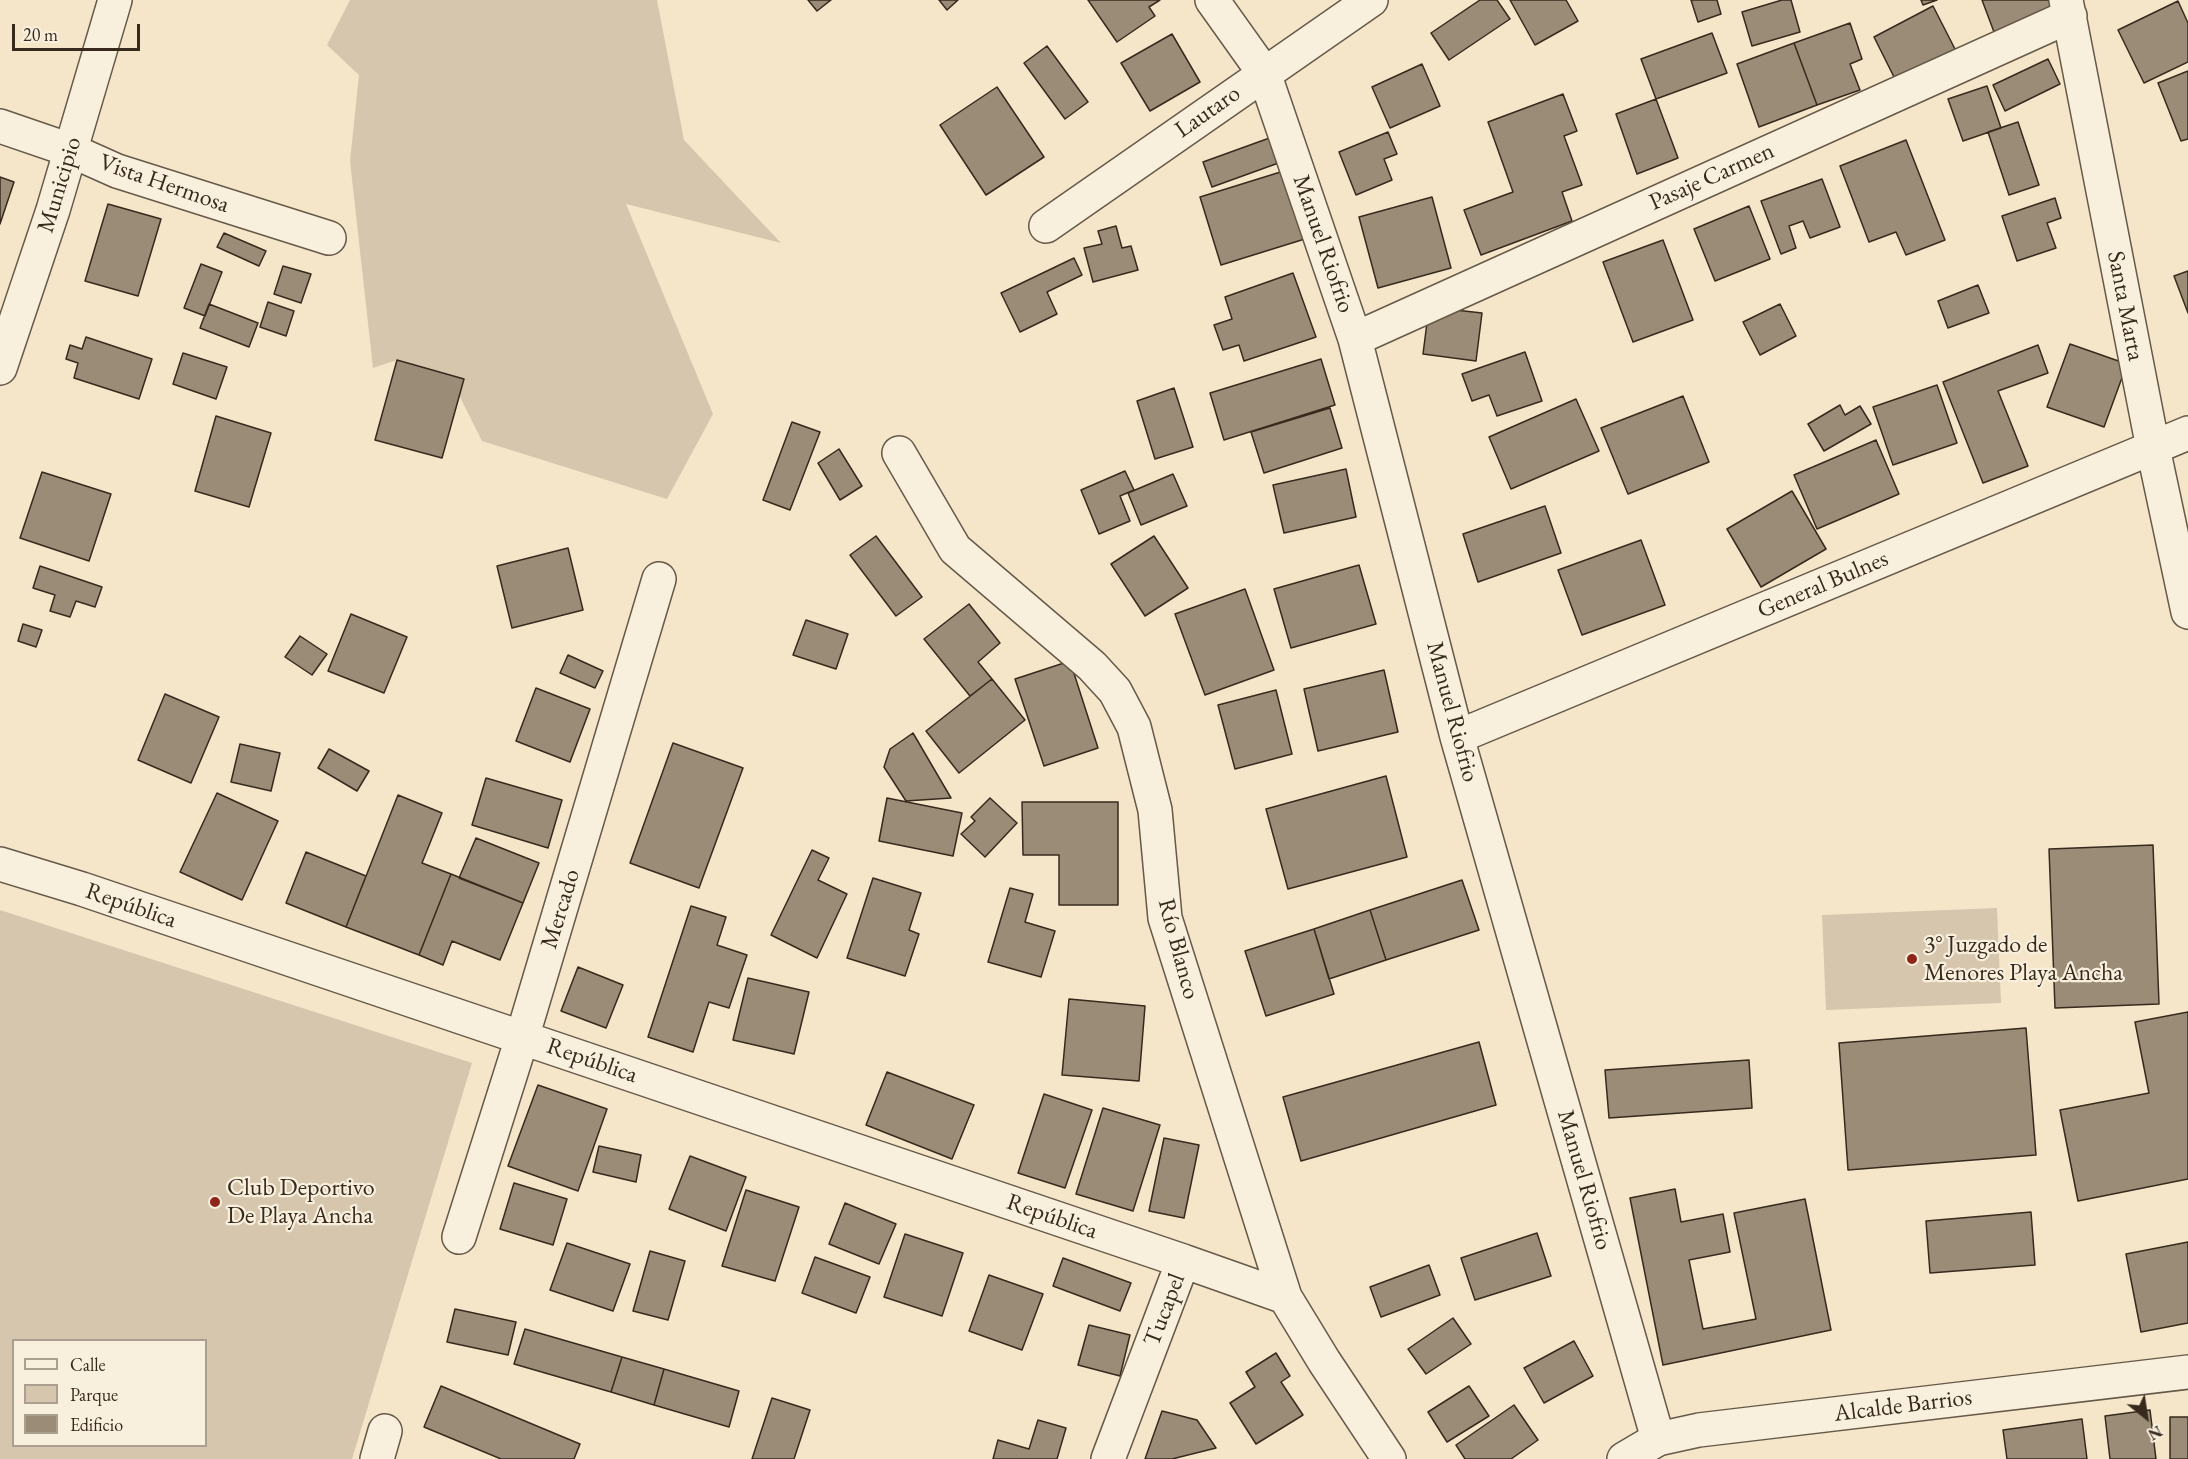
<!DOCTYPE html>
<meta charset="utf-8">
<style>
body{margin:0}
#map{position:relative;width:2188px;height:1459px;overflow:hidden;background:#f5e6ca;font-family:"EB Garamond",serif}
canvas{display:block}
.legend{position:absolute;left:12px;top:1339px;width:195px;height:108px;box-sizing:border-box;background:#f8efdd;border:2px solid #aba090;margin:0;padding:8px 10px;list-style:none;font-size:18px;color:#372a1d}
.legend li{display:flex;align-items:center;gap:12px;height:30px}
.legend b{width:30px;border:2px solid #aba090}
.north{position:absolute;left:2116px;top:1387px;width:60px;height:60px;-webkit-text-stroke:4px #f8efdd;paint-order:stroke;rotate:150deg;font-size:16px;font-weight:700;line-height:24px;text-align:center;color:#372a1d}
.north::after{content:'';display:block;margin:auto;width:21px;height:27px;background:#372a1d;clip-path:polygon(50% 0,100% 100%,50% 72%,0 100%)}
.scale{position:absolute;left:12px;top:24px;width:128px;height:27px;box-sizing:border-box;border:3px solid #372a1d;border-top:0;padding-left:8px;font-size:18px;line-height:21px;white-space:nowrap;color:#372a1d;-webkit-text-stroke:4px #f8efdd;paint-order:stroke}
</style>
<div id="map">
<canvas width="2188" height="1459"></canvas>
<ul class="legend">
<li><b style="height:8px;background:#f8efdd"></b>Calle</li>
<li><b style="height:16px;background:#d5c6ad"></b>Parque</li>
<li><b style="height:16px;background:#9a8c77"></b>Edificio</li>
</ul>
<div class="north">N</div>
<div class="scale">20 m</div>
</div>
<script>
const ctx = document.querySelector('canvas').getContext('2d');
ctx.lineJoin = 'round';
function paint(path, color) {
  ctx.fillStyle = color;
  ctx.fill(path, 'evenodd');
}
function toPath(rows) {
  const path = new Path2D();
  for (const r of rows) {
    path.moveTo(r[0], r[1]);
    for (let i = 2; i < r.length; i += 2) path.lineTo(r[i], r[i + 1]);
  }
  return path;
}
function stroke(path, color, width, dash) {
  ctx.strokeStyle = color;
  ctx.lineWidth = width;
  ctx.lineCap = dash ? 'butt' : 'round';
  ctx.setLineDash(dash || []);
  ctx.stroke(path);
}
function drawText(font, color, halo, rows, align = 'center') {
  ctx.font = font + ' "EB Garamond",serif';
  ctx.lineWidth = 4.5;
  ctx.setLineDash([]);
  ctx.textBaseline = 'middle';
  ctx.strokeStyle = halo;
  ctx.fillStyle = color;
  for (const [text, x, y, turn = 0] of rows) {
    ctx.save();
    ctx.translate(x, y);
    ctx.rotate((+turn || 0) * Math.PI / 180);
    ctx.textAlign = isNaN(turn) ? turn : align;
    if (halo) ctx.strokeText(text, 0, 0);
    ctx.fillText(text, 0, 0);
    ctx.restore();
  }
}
paint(toPath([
 [350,0,657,0,684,140,781,243,626,204,713,414,667,499,482,441,459,395,463,379,397,360,373,368,350,161,359,75,327,45],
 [1997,908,2001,1003,1826,1010,1822,915],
 [0,910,472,1063,352,1459,0,1459],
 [14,1340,206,1340,206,1446,14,1446]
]), '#d5c6ad');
const building = toPath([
 [808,0,831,0,817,11,808,0],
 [939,0,958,0,947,10,939,0],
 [1088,0,1160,0,1149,7,1155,16,1117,42,1088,0],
 [1480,0,1497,0,1510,19,1449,60,1431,33,1480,0],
 [1510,0,1566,0,1578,21,1535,45,1510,0],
 [1691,0,1717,0,1721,14,1698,22,1691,0],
 [1782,0,1791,0,1800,32,1752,46,1742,12,1782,0],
 [1921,0,1937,0,1923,5,1921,0],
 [1982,0,2061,0,2064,7,1994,32,1982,0],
 [2178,1,2188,23,2188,62,2144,83,2118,30,2178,1],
 [1933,6,1956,51,1896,81,1874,37,1933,6],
 [1850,23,1862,59,1850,64,1860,90,1817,105,1794,43,1850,23],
 [1712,33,1727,73,1656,99,1641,59,1712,33],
 [1172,34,1200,82,1150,111,1121,63,1172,34],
 [1794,43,1817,105,1759,127,1737,64,1794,43],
 [1047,46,1088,102,1065,119,1024,63,1047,46],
 [2048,59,2060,84,2005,111,1993,85,2048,59],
 [1422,64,1440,106,1390,128,1372,87,1422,64],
 [2188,71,2188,139,2181,141,2158,83,2188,71],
 [1987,86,2001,128,1963,141,1948,99,1987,86],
 [997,87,1044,157,986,195,940,125,997,87],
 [1563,94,1577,131,1564,136,1582,185,1562,192,1572,221,1481,255,1464,210,1513,192,1488,122,1563,94],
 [1656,99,1678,158,1637,174,1616,114,1656,99],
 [2018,122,2039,185,2009,195,1988,132,2018,122],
 [1388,132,1397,154,1384,159,1392,180,1356,195,1339,152,1388,132],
 [1275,136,1284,161,1212,187,1203,162,1275,136],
 [1906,140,1945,240,1906,255,1896,232,1869,242,1840,166,1906,140],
 [1287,170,1308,238,1221,265,1200,197,1287,170],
 [0,177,14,182,0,224,0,177],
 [1822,179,1840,227,1810,238,1803,221,1789,226,1796,248,1781,254,1761,201,1822,179],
 [1432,197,1451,268,1378,288,1359,217,1432,197],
 [2055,198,2061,218,2047,223,2056,248,2017,261,2002,216,2055,198],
 [108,204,161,219,138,296,85,281,108,204],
 [1749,206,1770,259,1715,281,1694,229,1749,206],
 [1116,226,1122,248,1131,246,1138,270,1093,282,1084,248,1102,244,1098,231,1116,226],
 [224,233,266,251,259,266,217,247,224,233],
 [1663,240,1693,320,1633,342,1603,262,1663,240],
 [1074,258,1082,275,1047,292,1057,314,1020,332,1001,293,1074,258],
 [201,264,222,272,205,316,184,308,201,264],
 [283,266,311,274,301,303,274,294,283,266],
 [2188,271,2188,313,2174,276,2188,271],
 [1293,273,1316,337,1244,361,1239,345,1223,350,1214,325,1232,319,1225,297,1293,273],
 [1978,285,1989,313,1948,328,1938,301,1978,285],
 [268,302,294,311,286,336,260,327,268,302],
 [209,304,258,323,249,347,200,328,209,304],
 [1780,304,1796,336,1760,355,1743,322,1780,304],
 [1429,307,1482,313,1476,361,1423,354,1429,307],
 [86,337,152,359,139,399,74,378,78,363,66,359,70,345,82,349,86,337],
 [2070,344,2127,364,2104,427,2047,407,2070,344],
 [2038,345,2048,373,1998,391,2028,466,1983,483,1943,382,2038,345],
 [1525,352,1542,401,1497,416,1489,395,1472,401,1462,374,1525,352],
 [183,353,227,367,216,399,173,384,183,353],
 [1321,359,1335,405,1224,440,1210,393,1321,359],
 [397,360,464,379,442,458,375,440,397,360],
 [1937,385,1957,443,1893,465,1873,407,1937,385],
 [1174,388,1193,447,1155,459,1137,401,1174,388],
 [1683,396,1709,462,1628,494,1601,428,1683,396],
 [1576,399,1599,451,1511,489,1489,437,1576,399],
 [1840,405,1845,415,1860,406,1871,424,1824,451,1808,424,1840,405],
 [1330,408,1342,448,1264,473,1251,432,1330,408],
 [216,416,271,433,249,507,195,491,216,416],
 [792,422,820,432,790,510,763,500,792,422],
 [1876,440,1899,494,1817,529,1794,475,1876,440],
 [839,449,862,486,840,500,818,463,839,449],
 [1346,469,1356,517,1284,533,1273,485,1346,469],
 [1125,471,1134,490,1120,496,1130,521,1099,534,1081,490,1125,471],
 [42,472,111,494,89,561,20,538,42,472],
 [1173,474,1187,506,1141,525,1128,493,1173,474],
 [1792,491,1826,549,1761,587,1727,529,1792,491],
 [1545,506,1561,553,1478,582,1463,534,1545,506],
 [876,536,922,597,896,616,850,555,876,536],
 [1154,536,1188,588,1145,616,1111,564,1154,536],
 [1641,540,1665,605,1582,635,1558,570,1641,540],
 [568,548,583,610,512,628,497,566,568,548],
 [1359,565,1376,624,1291,648,1274,589,1359,565],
 [40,566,102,587,95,607,76,601,70,617,50,611,55,595,33,588,40,566],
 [1245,589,1274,670,1205,695,1175,614,1245,589],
 [969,604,1000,643,978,662,992,679,970,696,924,639,969,604],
 [351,614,407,637,384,693,328,671,351,614],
 [806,620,848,634,836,669,793,655,806,620],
 [23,624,42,630,36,647,18,641,23,624],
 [300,636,327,654,312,675,285,657,300,636],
 [568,655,603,671,595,688,560,673,568,655],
 [1070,661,1098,748,1044,766,1015,679,1070,661],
 [1384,670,1398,732,1318,751,1304,689,1384,670],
 [992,679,1025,720,959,773,926,731,992,679],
 [536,688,590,709,570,762,516,741,536,688],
 [1276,690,1292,754,1235,769,1218,705,1276,690],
 [165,694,219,717,191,783,138,760,165,694],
 [913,733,951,798,906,801,884,767,890,749,913,733],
 [673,743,743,768,699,888,630,863,673,743],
 [240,744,280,753,271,791,231,782,240,744],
 [329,749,369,771,357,791,318,768,329,749],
 [1386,776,1407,857,1288,889,1266,809,1386,776],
 [486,778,562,800,548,848,472,825,486,778],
 [217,793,278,821,242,900,180,872,217,793],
 [398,795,442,813,422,863,451,874,419,955,346,927,398,795],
 [887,798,962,813,953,856,879,841,887,798],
 [990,798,1017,823,985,857,961,834,975,821,971,817,990,798],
 [1022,802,1118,802,1118,905,1059,905,1059,855,1023,855,1022,802],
 [476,838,539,863,523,903,459,878,476,838],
 [2153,845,2159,1004,2055,1008,2049,849,2153,845],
 [812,850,829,858,818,880,847,894,817,958,771,935,812,850],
 [306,852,366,876,346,927,286,903,306,852],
 [451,874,523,903,500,960,452,941,443,965,419,955,451,874],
 [873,878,921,893,909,930,919,934,905,976,847,958,873,878],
 [1462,880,1479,930,1386,960,1370,910,1462,880],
 [1010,888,1033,894,1025,922,1055,931,1041,977,988,962,1010,888],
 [691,906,726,917,717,945,747,955,729,1008,709,1002,693,1052,648,1037,691,906],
 [1370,910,1386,960,1329,979,1314,929,1370,910],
 [1314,929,1334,994,1266,1016,1245,951,1314,929],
 [578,967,623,985,606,1028,561,1011,578,967],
 [748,978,809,992,794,1054,733,1040,748,978],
 [1069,999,1145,1006,1139,1081,1062,1075,1069,999],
 [2188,1012,2188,1179,2078,1201,2060,1110,2149,1093,2135,1022,2188,1012],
 [2026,1028,2036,1155,1848,1170,1839,1043,2026,1028],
 [1479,1042,1496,1105,1301,1161,1283,1097,1479,1042],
 [1749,1060,1752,1108,1609,1118,1605,1070,1749,1060],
 [887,1072,974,1105,952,1159,866,1125,887,1072],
 [538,1085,607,1109,578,1191,508,1166,538,1085],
 [1044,1094,1092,1110,1065,1188,1018,1173,1044,1094],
 [1103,1108,1160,1125,1133,1211,1076,1194,1103,1108],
 [1164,1138,1199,1145,1184,1218,1149,1211,1164,1138],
 [599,1146,641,1155,636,1182,593,1172,599,1146],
 [690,1156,746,1177,726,1231,669,1209,690,1156],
 [514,1183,567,1199,553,1245,500,1229,514,1183],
 [1675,1189,1681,1222,1723,1214,1730,1252,1689,1260,1703,1329,1756,1319,1734,1213,1805,1199,1831,1330,1663,1365,1630,1198,1675,1189],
 [746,1190,799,1207,775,1281,722,1266,746,1190],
 [845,1203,896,1224,879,1264,829,1244,845,1203],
 [2031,1212,2035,1265,1930,1273,1926,1221,2031,1212],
 [1537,1233,1551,1276,1475,1300,1461,1258,1537,1233],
 [905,1234,963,1253,942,1316,884,1297,905,1234],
 [2188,1242,2188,1323,2141,1332,2126,1254,2188,1242],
 [567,1243,630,1264,613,1311,550,1290,567,1243],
 [650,1251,685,1261,668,1320,633,1311,650,1251],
 [815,1257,870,1277,856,1313,802,1293,815,1257],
 [1063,1258,1131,1283,1120,1311,1053,1286,1063,1258],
 [1429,1265,1440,1295,1381,1317,1370,1287,1429,1265],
 [989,1275,1043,1294,1022,1350,969,1331,989,1275],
 [455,1309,516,1322,508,1355,447,1342,455,1309],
 [1453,1318,1471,1344,1426,1374,1408,1349,1453,1318],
 [1089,1325,1130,1335,1120,1376,1078,1365,1089,1325],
 [525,1329,622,1357,611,1392,514,1364,525,1329],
 [1574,1341,1593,1376,1544,1403,1524,1368,1574,1341],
 [1276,1353,1290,1376,1281,1382,1303,1415,1256,1444,1230,1403,1255,1387,1246,1372,1276,1353],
 [622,1357,664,1369,654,1405,611,1392,622,1357],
 [664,1369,739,1391,729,1427,654,1405,664,1369],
 [441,1386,580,1444,574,1459,501,1459,424,1427,441,1386],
 [1469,1386,1489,1416,1447,1442,1428,1412,1469,1386],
 [772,1398,810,1410,794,1459,752,1459,772,1398],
 [1514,1405,1538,1440,1511,1459,1465,1459,1456,1445,1514,1405],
 [2150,1410,2156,1459,2110,1459,2105,1416,2150,1410],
 [1162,1411,1197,1420,1216,1448,1172,1459,1145,1459,1162,1411],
 [2170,1417,2188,1417,2188,1459,2170,1459,2170,1417],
 [2082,1419,2087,1459,2007,1459,2003,1430,2082,1419],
 [1038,1420,1066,1428,1057,1459,993,1459,998,1440,1029,1449,1038,1420]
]);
paint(building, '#9a8c77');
stroke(building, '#372a1d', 1.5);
const minor = toPath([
 [1212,0,1264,73,1355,339,1457,737,1658,1439],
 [2066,0,2153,448,2188,612],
 [0,126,70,150,117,171,329,238],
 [1046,226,1371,0],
 [1355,339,2070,16],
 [0,368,53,210,115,0],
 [899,453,955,549,1092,666,1115,691,1134,727,1155,810,1165,918,1285,1297,1324,1361,1389,1459],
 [1457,737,2188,433],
 [0,864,82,889,1183,1261],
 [459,1237,522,1038,659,579],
 [377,1459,385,1431],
 [1108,1459,1183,1261,1285,1297]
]);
const tertiary = toPath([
 [1624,1459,1658,1439,1699,1430,2188,1372]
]);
stroke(minor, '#665948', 36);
stroke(tertiary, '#665948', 36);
stroke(minor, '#f8efdd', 33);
stroke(tertiary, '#f8efdd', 33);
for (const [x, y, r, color] of [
 [1912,959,6,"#8f2418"],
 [215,1202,6,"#8f2418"]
]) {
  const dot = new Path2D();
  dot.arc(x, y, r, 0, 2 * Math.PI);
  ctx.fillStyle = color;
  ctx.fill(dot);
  stroke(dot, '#f8efdd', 2);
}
drawText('24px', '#372a1d', '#f8efdd', [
 ["Lautaro",1208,112,-35],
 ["Pasaje Carmen",1712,177,-24],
 ["Vista Hermosa",164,184,19],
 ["Municipio",60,185,-73],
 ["Manuel Riofrio",1323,244,71],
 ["Santa Marta",2125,306,79],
 ["General Bulnes",1823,585,-23],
 ["Manuel Riofrio",1452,712,75],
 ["República",131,906,19],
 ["Mercado",561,909,-73],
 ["Río Blanco",1178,949,75],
 ["República",592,1061,19],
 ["Manuel Riofrio",1584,1180,74],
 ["República",1052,1217,19],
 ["Tucapel",1165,1310,-69],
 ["Alcalde Barrios",1903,1406,-7]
]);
drawText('24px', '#372a1d', '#f8efdd', [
 ["3° Juzgado de",1924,945],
 ["Menores Playa Ancha",1924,973],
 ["Club Deportivo",227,1188],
 ["De Playa Ancha",227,1216]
], 'left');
</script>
